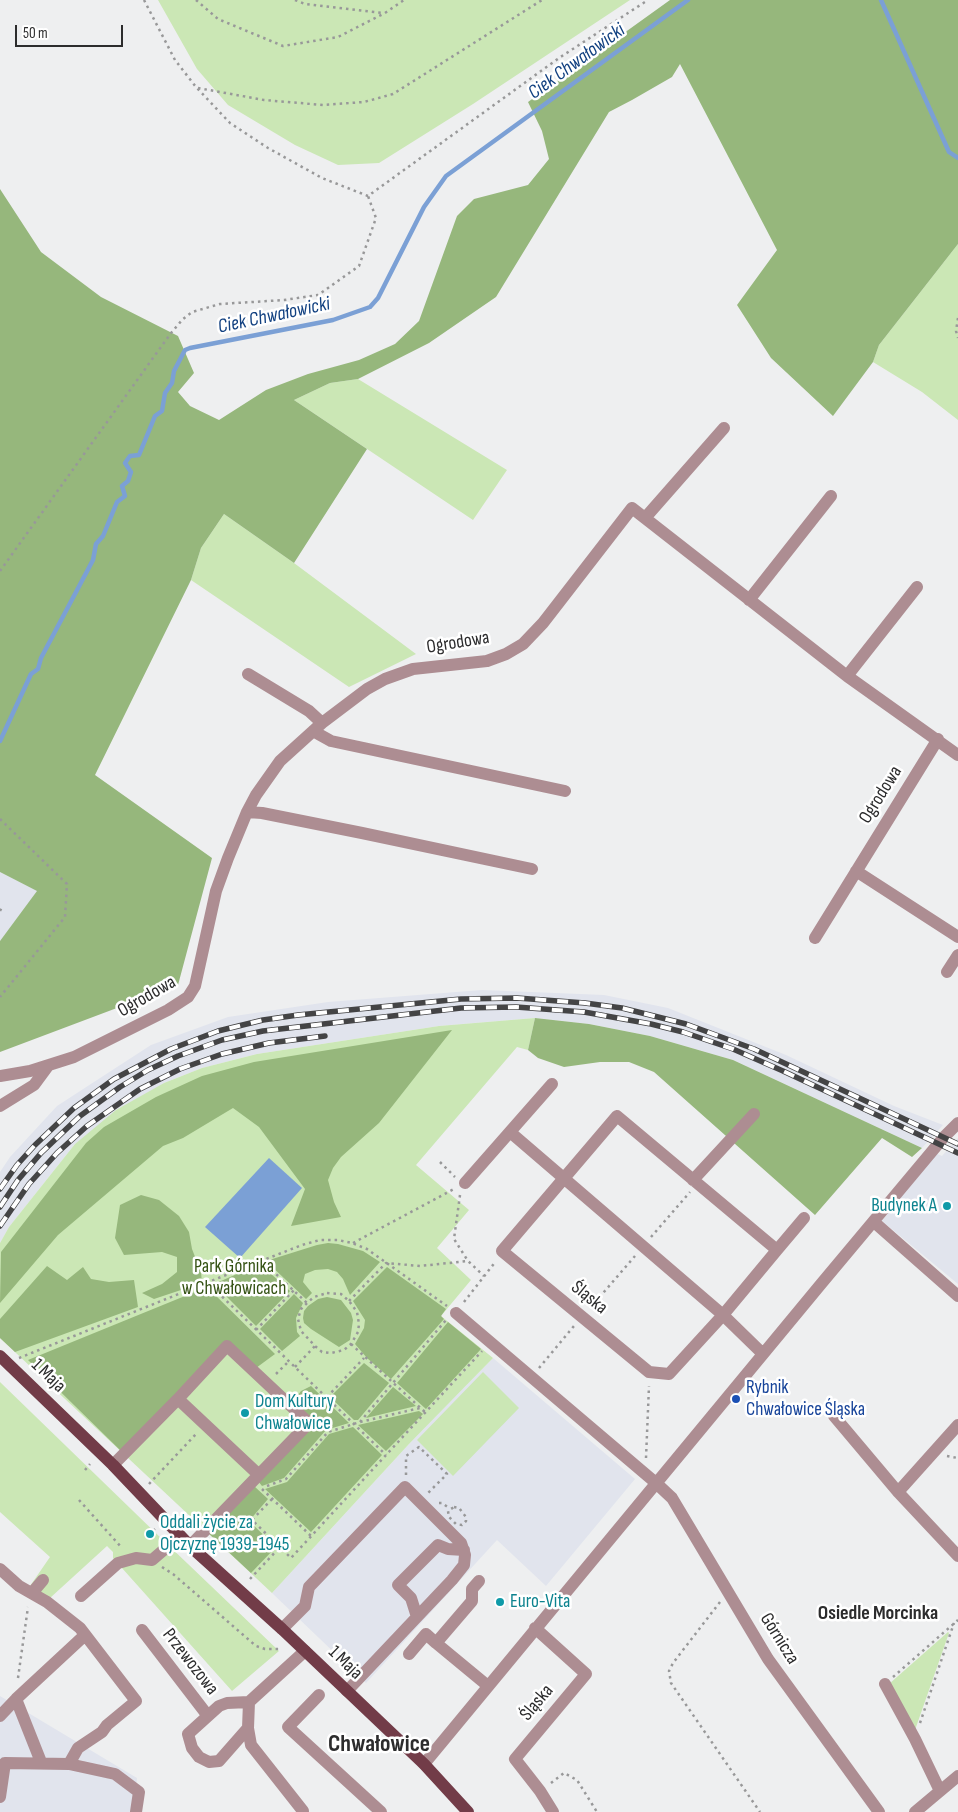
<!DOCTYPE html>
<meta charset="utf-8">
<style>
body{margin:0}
#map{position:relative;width:958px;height:1812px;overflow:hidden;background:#eeeff0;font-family:"Sofia Sans Condensed",sans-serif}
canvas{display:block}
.scale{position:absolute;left:15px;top:25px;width:108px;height:22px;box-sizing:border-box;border:2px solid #2c2c2d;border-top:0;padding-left:6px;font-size:15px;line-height:18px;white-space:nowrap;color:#2c2c2d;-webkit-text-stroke:4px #fff;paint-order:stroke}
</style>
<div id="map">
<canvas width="958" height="1812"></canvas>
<div class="scale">50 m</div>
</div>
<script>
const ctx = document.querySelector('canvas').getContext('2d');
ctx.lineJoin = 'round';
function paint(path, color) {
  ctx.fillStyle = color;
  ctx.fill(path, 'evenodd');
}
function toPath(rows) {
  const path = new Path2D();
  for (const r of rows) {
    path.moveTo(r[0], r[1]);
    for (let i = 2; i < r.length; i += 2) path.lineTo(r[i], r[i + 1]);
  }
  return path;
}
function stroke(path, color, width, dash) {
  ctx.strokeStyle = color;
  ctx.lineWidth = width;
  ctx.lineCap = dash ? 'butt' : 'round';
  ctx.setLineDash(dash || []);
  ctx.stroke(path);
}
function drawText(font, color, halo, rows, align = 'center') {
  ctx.font = font + ' "Sofia Sans Condensed",sans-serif';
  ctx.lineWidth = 5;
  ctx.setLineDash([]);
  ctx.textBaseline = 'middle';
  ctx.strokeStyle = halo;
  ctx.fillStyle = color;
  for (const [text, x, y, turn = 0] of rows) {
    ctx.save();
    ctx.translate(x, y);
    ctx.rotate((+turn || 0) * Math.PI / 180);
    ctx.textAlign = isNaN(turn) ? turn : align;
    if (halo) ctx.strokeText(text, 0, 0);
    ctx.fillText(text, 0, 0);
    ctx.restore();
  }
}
paint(toPath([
 [0,872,38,891,0,941],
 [482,990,604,995,668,1008,786,1055,894,1106,943,1125,922,1148,733,1060,650,1036,589,1024,535,1018,439,1026,257,1054,202,1068,164,1083,75,1144,9,1227,0,1243,0,1172,10,1157,57,1106,151,1045,228,1017,328,1002],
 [958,1138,958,1284,882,1221,935,1153,942,1156],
 [493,1358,635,1479,546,1586,497,1540,366,1683,272,1593,409,1444],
 [0,1696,137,1778,134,1812,0,1812]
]), '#e1e4ed');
paint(toPath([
 [158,0,630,0,473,104,379,163,338,165,295,145,228,105,197,69],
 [958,244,958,420,922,392,873,362,879,345],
 [358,379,507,470,473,520,294,400,330,383],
 [224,514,294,563,416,654,349,687,191,580,201,548],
 [535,1018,528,1050,517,1047,416,1165,469,1210,437,1248,471,1280,441,1316,493,1358,409,1444,272,1593,0,1338,0,1243,9,1227,75,1144,116,1110,164,1083,202,1068,257,1054,439,1026],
 [483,1372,519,1408,453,1476,417,1440],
 [0,1382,165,1542,279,1651,232,1691,113,1558,113,1552,107,1546,50,1598,30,1586,50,1557,0,1512],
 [948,1632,949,1633,915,1730,889,1684]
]), '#cbe7b5');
paint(toPath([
 [670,0,958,0,958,244,879,345,873,362,833,416,771,358,737,305,777,250,680,64,672,77,632,100,609,112,496,297,429,343,358,379,330,383,294,400,367,449,294,563,224,514,201,548,191,580,95,775,212,858,178,985,0,1052,0,941,37,891,0,872,0,189,41,252,101,297,178,336,194,373,178,392,190,406,219,420,266,390,308,374,359,360,395,344,419,321,457,216,474,199,528,185,549,159,542,131,528,102],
 [535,1018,589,1024,650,1036,733,1060,922,1148,912,1157,882,1138,815,1215,654,1072,629,1062,600,1062,564,1067,538,1058,528,1050],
 [452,1030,379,1123,341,1157,333,1168,328,1180,334,1202,341,1217,291,1226,305,1189,259,1127,233,1108,183,1138,163,1146,58,1235,0,1303,1,1252,86,1143,104,1127,156,1097,202,1076,254,1062],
 [141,1195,159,1200,179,1216,189,1232,192,1249,201,1272,202,1283,154,1299,142,1293,162,1284,177,1272,177,1257,162,1252,124,1255,115,1238,120,1205],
 [328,1243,338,1244,363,1251,380,1262,350,1295,343,1279,337,1272,328,1269,315,1270,305,1274,303,1282,312,1293,306,1299,266,1261,317,1245],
 [260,1264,290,1291,256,1326,214,1284],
 [47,1266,67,1280,83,1267,91,1279,109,1282,134,1280,138,1307,15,1352,0,1338,0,1319],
 [387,1267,446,1309,441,1316,444,1319,391,1379,367,1358,355,1344,364,1328,365,1320,353,1301],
 [207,1287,275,1354,256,1368,228,1341,121,1451,28,1360],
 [294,1294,303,1303,296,1318,297,1332,300,1336,282,1351,260,1329],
 [327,1297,341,1300,351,1313,353,1320,350,1340,339,1347,311,1329,304,1323,303,1318,304,1311,308,1306,318,1299],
 [448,1322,481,1349,426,1409,397,1383],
 [364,1363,389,1383,358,1420,354,1420,330,1397],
 [311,1386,349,1423,326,1430,284,1478,262,1486,258,1481,312,1423,292,1403,301,1391],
 [393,1387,416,1406,366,1418],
 [419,1411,423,1414,386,1451,358,1425],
 [353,1427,382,1455,311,1532,265,1489,287,1482,329,1434],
 [254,1486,268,1499,249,1521,276,1547,251,1573,207,1532]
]), '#96b77c');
paint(toPath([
 [269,1158,302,1188,240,1258,205,1227]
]), '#7ba0d5');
stroke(toPath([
 [881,0,949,152,958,158],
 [0,741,31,674,38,669,41,658,93,560,96,544,103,536,117,502,125,496,122,486,128,481,131,472,125,463,130,456,139,455,155,416,162,411,165,393,172,383,174,371,185,350,190,348,333,320,370,307,378,298,424,207,446,176,688,0]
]), '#7ba0d5', 4.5);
stroke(toPath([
 [144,0,175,60,196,87,230,123,268,148,322,178,368,196,559,58,648,0],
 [196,0,218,19,283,46,338,37,385,13,404,0],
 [295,0,305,4,383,13],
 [198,88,264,100,323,105,364,102,393,94,542,0],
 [958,318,956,331,958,338],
 [0,571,171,333,183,319,192,312,220,304,284,300,318,295,359,266,376,218,368,196],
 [0,819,67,884,65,917,0,997],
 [0,911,2,907],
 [440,1162,455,1177],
 [460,1195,454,1239,468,1261],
 [651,1237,690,1192],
 [353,1243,454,1189],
 [262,1261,307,1303],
 [208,1283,386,1455],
 [327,1293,341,1294,349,1301,357,1312,359,1324,358,1332,351,1344,344,1350,331,1353,322,1352,315,1346,301,1331,298,1319,301,1309,307,1303,314,1297,327,1293],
 [349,1301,386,1263,420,1266,468,1261,484,1276],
 [464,1302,496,1261],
 [591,1307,635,1256],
 [256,1330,294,1290],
 [351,1344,426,1413],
 [19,1358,261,1261,302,1245,320,1240,338,1240,352,1243,367,1249,447,1306],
 [295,1367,315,1346],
 [539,1368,574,1326],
 [276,1374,289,1361],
 [327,1397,364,1358],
 [360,1422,446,1320],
 [947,1456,958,1458],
 [646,1458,649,1386],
 [85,1470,90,1464],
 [406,1475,406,1456,419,1447,447,1474,428,1493],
 [149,1484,196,1434],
 [267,1486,286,1479,328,1432,360,1422,420,1408],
 [262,1489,311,1536],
 [272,1499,252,1520,291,1558,482,1351],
 [79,1500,122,1548],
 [439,1503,442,1503,449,1508],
 [454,1507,459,1508,466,1517,466,1521,462,1525,456,1524,449,1517,448,1511,454,1507],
 [150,1534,155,1529],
 [162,1567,173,1574,256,1646,265,1649,281,1649],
 [250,1579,280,1547],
 [720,1602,673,1663,669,1671,671,1683,760,1812],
 [893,1677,958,1620],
 [18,1678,28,1607],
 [920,1723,954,1623],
 [551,1783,564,1773,577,1780,597,1812]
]), '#989899', 2.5, [2.5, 4]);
stroke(toPath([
 [645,518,724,428],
 [749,600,831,496],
 [248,674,309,711,322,723],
 [847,676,917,587],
 [313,731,331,741,565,791],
 [247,812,262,813,362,833,532,869],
 [856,871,958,937],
 [815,938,938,739],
 [947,972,958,955],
 [0,1076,30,1071,74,1057,168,1010,188,997,195,986,216,891,228,858,247,812,256,795,280,761,322,723,367,689,385,679,413,669,487,661,506,654,523,644,543,623,632,508,847,676,958,755],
 [0,1106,34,1085,48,1066],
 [510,1132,723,1315,763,1354],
 [693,1180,754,1114],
 [465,1183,552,1084],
 [874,1222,958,1296],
 [777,1250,617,1116,502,1251,649,1372,669,1374,723,1315,777,1250,804,1218],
 [456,1313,656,1483,672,1498,768,1659,879,1812],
 [178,1399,259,1475],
 [834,1416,898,1492,958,1556],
 [113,1465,178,1399,227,1346,309,1423,190,1546],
 [898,1492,958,1425],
 [0,1569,19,1586,47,1602,80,1628,136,1701,107,1725,102,1732,78,1748,69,1764],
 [479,1581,472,1589,472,1601,436,1643,488,1686],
 [32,1593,43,1580],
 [81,1596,118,1563,136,1558,152,1560,180,1536],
 [417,1617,411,1598,398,1585,438,1545,448,1549,464,1550],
 [535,1628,586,1674,515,1759,540,1791,553,1812],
 [282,1629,305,1606,309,1587,405,1487,461,1543,465,1555,464,1565,452,1580,347,1691],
 [142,1630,208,1716],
 [409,1654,426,1634,436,1643],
 [885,1684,915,1739,940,1791],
 [319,1695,288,1727,381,1812],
 [16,1699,41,1762],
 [249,1702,248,1728,251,1745,303,1811,302,1812],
 [0,1716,16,1699,85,1635],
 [248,1728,219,1761,209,1762,199,1757,192,1748,188,1734,219,1706,227,1703,249,1702,305,1651],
 [424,1764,821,1284,944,1137,958,1123],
 [0,1797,5,1763,69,1764,115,1774,139,1792,136,1812],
 [915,1812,958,1776]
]), '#ad8d92', 12);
stroke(toPath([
 [0,1356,113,1465,190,1546,282,1629,424,1764,468,1812]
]), '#723c48', 12);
const rail = toPath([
 [0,1189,17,1165,35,1145,74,1108,114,1079,171,1049,218,1031,263,1020,298,1015,461,999,517,998,585,1003,622,1008,686,1024,754,1049,958,1144],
 [0,1207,18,1180,41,1153,80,1116,120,1087,148,1070,178,1056,222,1040,263,1031,461,1008,516,1007,584,1012,651,1024,683,1032,733,1049,783,1071,958,1153],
 [0,1226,29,1184,57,1153,87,1126,140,1089,180,1069,222,1054,269,1043,325,1036]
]);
stroke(rail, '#444445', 5.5);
stroke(rail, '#fff', 4, [11]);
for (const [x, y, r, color] of [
 [947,1206,5,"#0f9aa8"],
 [736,1399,5,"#1a4fb4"],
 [245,1413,5,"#0f9aa8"],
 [150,1534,5,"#0f9aa8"],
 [500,1602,5,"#0f9aa8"]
]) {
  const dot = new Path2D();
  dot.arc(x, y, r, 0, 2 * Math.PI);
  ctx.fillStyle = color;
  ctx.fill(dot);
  stroke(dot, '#fff', 2);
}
drawText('19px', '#2c2c2d', '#fff', [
 ["Ogrodowa",458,643,-9],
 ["Ogrodowa",881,795,-58],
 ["Ogrodowa",147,997,-30],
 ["Śląska",589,1298,39],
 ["1 Maja",48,1376,44],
 ["Górnicza",779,1639,58],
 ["Przewozowa",190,1662,52],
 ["1 Maja",345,1663,44],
 ["Śląska",537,1703,-50]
]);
drawText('19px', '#0d838f', '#fff', [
 ["Budynek A",937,1206,"right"],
 ["Dom Kultury",255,1402],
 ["Chwałowice",255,1424],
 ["Oddali życie za",160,1523],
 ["Ojczyznę 1939-1945",160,1545],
 ["Euro-Vita",510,1602]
], 'left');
drawText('19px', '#335112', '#fff', [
 ["Park Górnika",234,1267],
 ["w Chwałowicach",234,1289]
]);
drawText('19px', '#164399', '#fff', [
 ["Rybnik",746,1388],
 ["Chwałowice Śląska",746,1410]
], 'left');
drawText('italic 20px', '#114080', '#fff', [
 ["Ciek Chwałowicki",577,62,-36],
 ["Ciek Chwałowicki",274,316,-12]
]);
drawText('bold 20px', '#2c2c2d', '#fff', [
 ["Osiedle Morcinka",878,1614]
]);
drawText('bold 24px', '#2c2c2d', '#fff', [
 ["Chwałowice",379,1745]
]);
</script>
